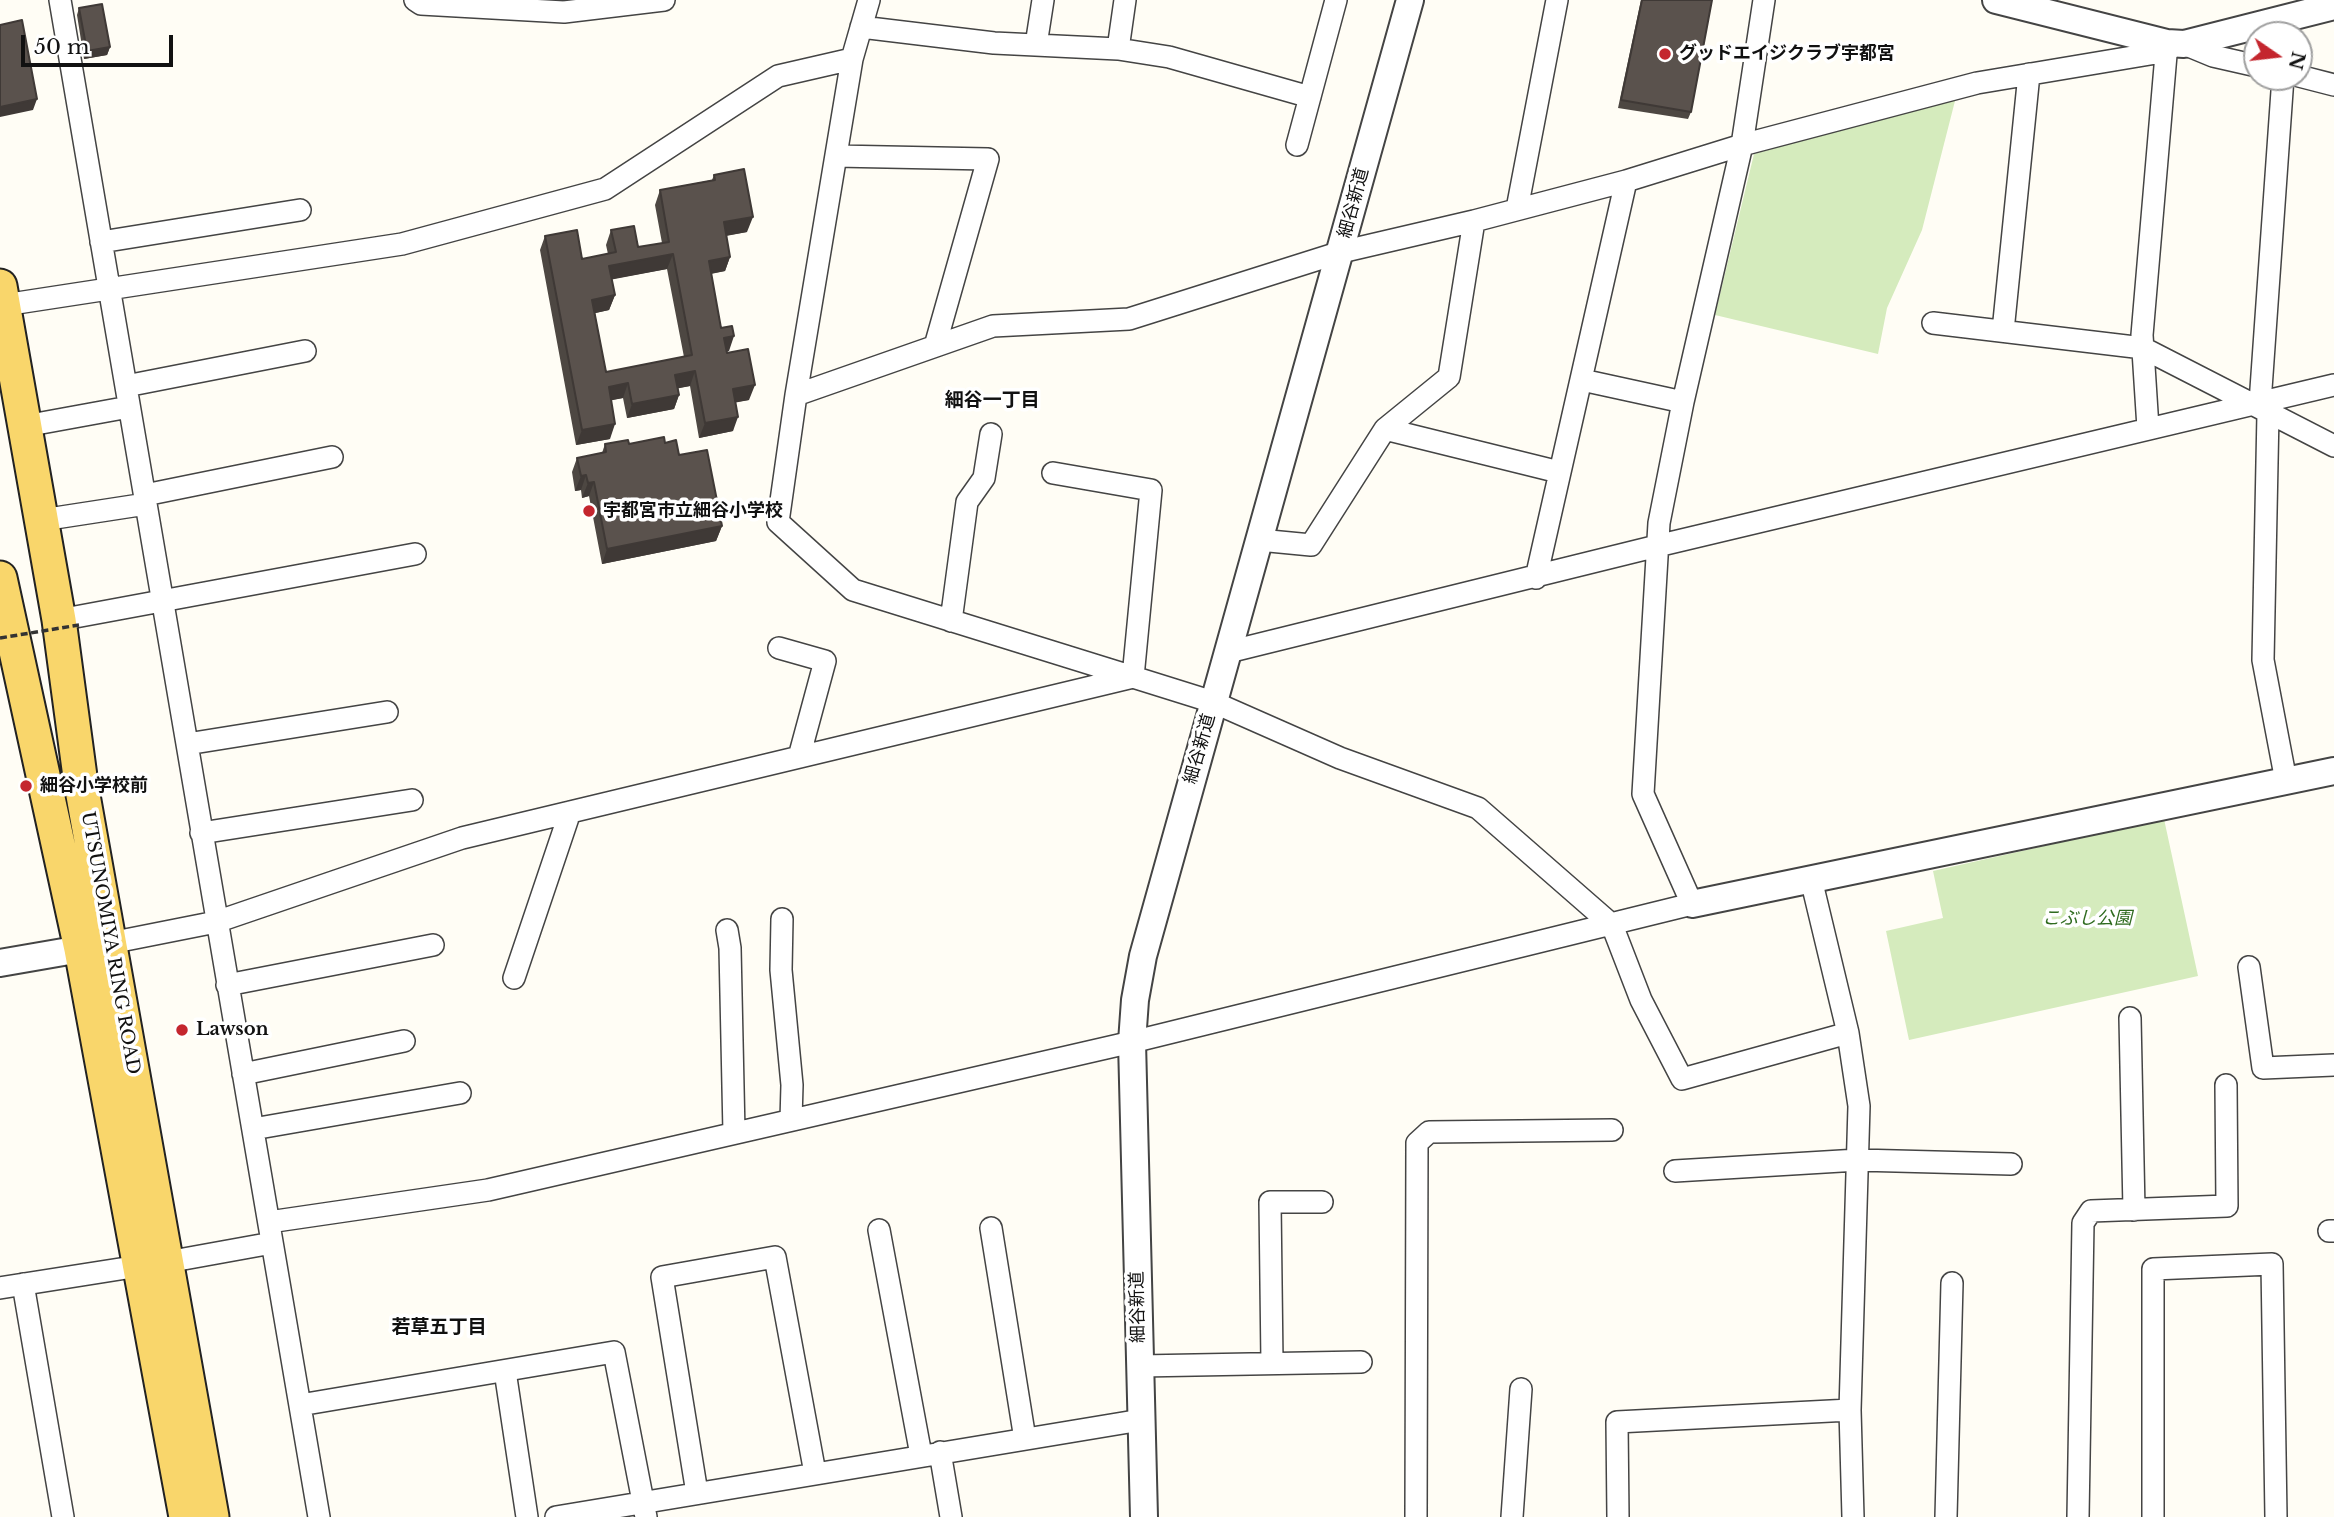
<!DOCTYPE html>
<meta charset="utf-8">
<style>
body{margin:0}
#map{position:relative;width:2334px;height:1517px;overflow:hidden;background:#fffdf5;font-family:"Libre Baskerville",serif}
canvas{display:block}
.north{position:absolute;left:2243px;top:21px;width:70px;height:70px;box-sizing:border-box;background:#fff;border:2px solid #a0a0a0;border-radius:50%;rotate:104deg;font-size:19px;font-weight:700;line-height:28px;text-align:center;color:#111}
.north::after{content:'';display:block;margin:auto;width:24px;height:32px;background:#c4262e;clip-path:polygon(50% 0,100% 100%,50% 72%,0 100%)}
.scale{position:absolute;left:21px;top:35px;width:152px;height:32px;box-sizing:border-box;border:4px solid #111;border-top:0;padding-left:9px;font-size:21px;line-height:24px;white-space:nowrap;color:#111;-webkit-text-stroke:5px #fff;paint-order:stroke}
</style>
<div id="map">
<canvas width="2334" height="1517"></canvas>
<div class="north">N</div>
<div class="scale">50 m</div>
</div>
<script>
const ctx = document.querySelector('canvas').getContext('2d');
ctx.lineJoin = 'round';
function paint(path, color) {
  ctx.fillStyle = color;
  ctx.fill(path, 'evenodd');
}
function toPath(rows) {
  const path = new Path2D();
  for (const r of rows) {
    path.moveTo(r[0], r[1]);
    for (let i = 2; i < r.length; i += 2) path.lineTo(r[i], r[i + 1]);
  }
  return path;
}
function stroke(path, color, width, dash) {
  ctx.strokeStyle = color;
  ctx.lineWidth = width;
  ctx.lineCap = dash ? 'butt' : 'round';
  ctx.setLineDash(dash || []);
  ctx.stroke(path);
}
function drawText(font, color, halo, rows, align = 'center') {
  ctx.font = font + ' "Libre Baskerville","Noto Sans JP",serif';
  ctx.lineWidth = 7;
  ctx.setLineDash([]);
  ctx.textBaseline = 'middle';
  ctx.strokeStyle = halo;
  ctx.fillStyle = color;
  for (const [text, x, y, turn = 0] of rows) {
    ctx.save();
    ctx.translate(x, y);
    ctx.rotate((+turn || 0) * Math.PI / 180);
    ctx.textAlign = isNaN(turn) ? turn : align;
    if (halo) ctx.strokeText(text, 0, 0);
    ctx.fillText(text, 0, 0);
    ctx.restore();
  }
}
paint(toPath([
 [1956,97,1922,230,1887,308,1878,354,1715,315,1754,154],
 [2164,819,2198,976,1909,1040,1886,931,1943,918,1933,871]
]), '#d5ebbd');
const minor = toPath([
 [60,0,319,1517],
 [415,0,421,4,564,12,664,0],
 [869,0,852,59,796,395,778,522,853,590,1133,677,1151,490,1053,473],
 [861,27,994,43,1118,49,1169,57,1310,97],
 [2184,44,2213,56,2257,66],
 [1036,45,1043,0],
 [1118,49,1125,0],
 [2299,76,2334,85],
 [1297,145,1336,0],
 [836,156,988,159,935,346],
 [1517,209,1557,0],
 [101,242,300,210],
 [4,305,402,244,605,189,778,76,852,59],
 [1933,323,2143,348,2334,446],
 [2003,331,2029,74],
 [1582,380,1683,402],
 [126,386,305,351],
 [796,395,993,326,1129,319,1341,252,1474,221,1626,181,1742,145,1977,83,2168,51],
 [2260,403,2283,77],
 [2268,413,2263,660,2286,781],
 [25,426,129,407],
 [2148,428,2142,335,2167,43],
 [1385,429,1449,377,1474,221],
 [145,495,332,457],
 [42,520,146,504],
 [1259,540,1311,545,1385,429,1559,472],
 [1536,578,1626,181],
 [59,620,415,554],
 [951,621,967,502,984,478,991,434],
 [779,648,825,661,799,757],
 [1228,652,1657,546,2334,385],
 [187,744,387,712],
 [201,833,412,800],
 [1811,879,1848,1033,1859,1106,1850,1410,1853,1517],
 [782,919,781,970,792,1085,791,1120],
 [727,930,730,948,734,1133],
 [110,943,216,922,462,838,1133,677,1213,702,1340,758,1478,808,1612,925,1641,1000,1682,1079,1848,1033],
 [2249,967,2263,1068,2334,1065],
 [514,978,570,812],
 [227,985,433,945],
 [2130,1018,2134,1210],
 [243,1074,404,1041],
 [253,1129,460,1093],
 [1675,1171,1858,1160,2011,1164],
 [269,1222,488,1190,1132,1042,1692,904,1643,794,1659,523,1683,402,1742,145,1764,0],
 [991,1228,1025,1439],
 [879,1230,921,1455],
 [2329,1231,2334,1231],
 [167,1262,272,1243],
 [23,1284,63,1517],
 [0,1288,139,1266],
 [1272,1363,1270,1202,1322,1202],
 [1140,1366,1361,1362],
 [505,1371,527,1517],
 [300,1405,614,1352,646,1517],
 [940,1452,951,1517],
 [697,1493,662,1277,775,1257,815,1473],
 [556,1517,1141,1420],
 [1416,1517,1417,1143,1429,1132,1612,1130],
 [1512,1517,1521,1389],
 [1618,1517,1617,1422,1850,1410],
 [1946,1517,1952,1283],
 [2078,1517,2083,1223,2091,1211,2227,1206,2226,1085],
 [2153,1517,2153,1269,2272,1264,2276,1517]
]);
const tertiary = toPath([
 [1996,0,2167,43,2184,44,2334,6],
 [1692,904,2334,771],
 [0,963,98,946],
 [1144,1517,1132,1042,1135,1000,1143,956,1410,0]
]);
const primary = toPath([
 [0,286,59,620,81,784,212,1517],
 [0,578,81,949,186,1517]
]);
stroke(minor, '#444', 24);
stroke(tertiary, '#444', 30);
stroke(primary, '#222', 37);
stroke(minor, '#fff', 21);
stroke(tertiary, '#fff', 26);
stroke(primary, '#f9d66b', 33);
stroke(toPath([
 [0,638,79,625]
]), '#333', 3.5, [7, 3.5]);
paint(toPath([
 [1641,0,1712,0,1691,112,1688,119,1618,108],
 [79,8,110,47,107,55,84,59,77,15],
 [714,175,747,232,726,236,730,257,725,271,711,274,721,328,729,351,726,351,749,400,736,402,733,431,699,438,690,386,678,388,679,395,674,409,627,418,623,398,611,400,610,439,576,445,540,250,545,236,582,259,608,254,606,245,611,230,638,247,662,243,655,205,660,190,712,180],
 [667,269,684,357,606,372,595,313,609,310,615,295,612,279],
 [665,443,679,455,722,526,716,541,602,564,589,496,582,498,581,490,575,491,572,472,577,458,602,453,605,444]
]), '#4d4742');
paint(toPath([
 [110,47,107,55,84,59,87,51],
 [37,99,33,110,0,117,0,107],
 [753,217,747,232,718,237,724,222],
 [673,254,667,269,604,281,609,266],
 [730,257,725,271,703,275,709,261],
 [615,295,609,310,587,315,592,300],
 [734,336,729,351,719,353,724,338],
 [695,371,690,386,670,390,675,375],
 [628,383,623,398,603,402,609,387],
 [755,385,749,400,728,404,733,389],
 [679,395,674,409,627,418,632,404],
 [738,417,733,431,699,438,705,423],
 [615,424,610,439,576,445,582,430],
 [586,475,581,490,575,491,581,476],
 [594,482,589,496,582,498,588,483],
 [722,526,716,541,602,564,607,549]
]), '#3f3936');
const building = toPath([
 [1642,0,1712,0,1691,112,1621,100,1642,0],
 [102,4,110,47,87,51,79,8,102,4],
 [22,20,37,99,0,107,0,25,22,20],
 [744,169,753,217,724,222,730,257,709,261,721,328,732,326,734,336,724,338,727,353,748,349,755,385,733,389,738,417,705,423,695,371,675,375,679,395,632,404,628,383,609,387,615,424,582,430,545,236,577,230,582,259,616,252,611,230,634,226,638,247,669,242,660,190,715,180,714,175,744,169],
 [673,254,692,355,606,372,592,300,615,295,609,266,673,254],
 [664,437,665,443,676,440,679,455,707,450,722,526,607,549,594,482,588,483,586,475,581,476,577,458,606,452,605,444,628,440,629,444,664,437]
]);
paint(building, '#5a524d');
stroke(building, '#3f3936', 2);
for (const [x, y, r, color] of [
 [1665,54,7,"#c4262e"],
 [589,511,7,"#c4262e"],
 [26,786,7,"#c4262e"],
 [182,1030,7,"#c4262e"]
]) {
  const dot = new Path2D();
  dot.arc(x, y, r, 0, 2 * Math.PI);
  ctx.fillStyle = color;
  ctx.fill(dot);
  stroke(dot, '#fff', 2.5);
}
drawText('bold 18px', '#111', '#fff', [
 ["グッドエイジクラブ宇都宮",1679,54],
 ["宇都宮市立細谷小学校",603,511],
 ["細谷小学校前",40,786],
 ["Lawson",196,1030]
], 'left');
drawText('18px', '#111', '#fff', [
 ["細谷新道",1354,203,-75],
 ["細谷新道",1200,749,-74],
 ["UTSUNOMIYA RING ROAD",110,943,80],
 ["細谷新道",1138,1307,-91]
]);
drawText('italic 18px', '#2f6b1f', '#fff', [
 ["こぶし公園",2087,919]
]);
drawText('bold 19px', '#111', '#fff', [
 ["細谷一丁目",992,401],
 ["若草五丁目",439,1328]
]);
</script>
